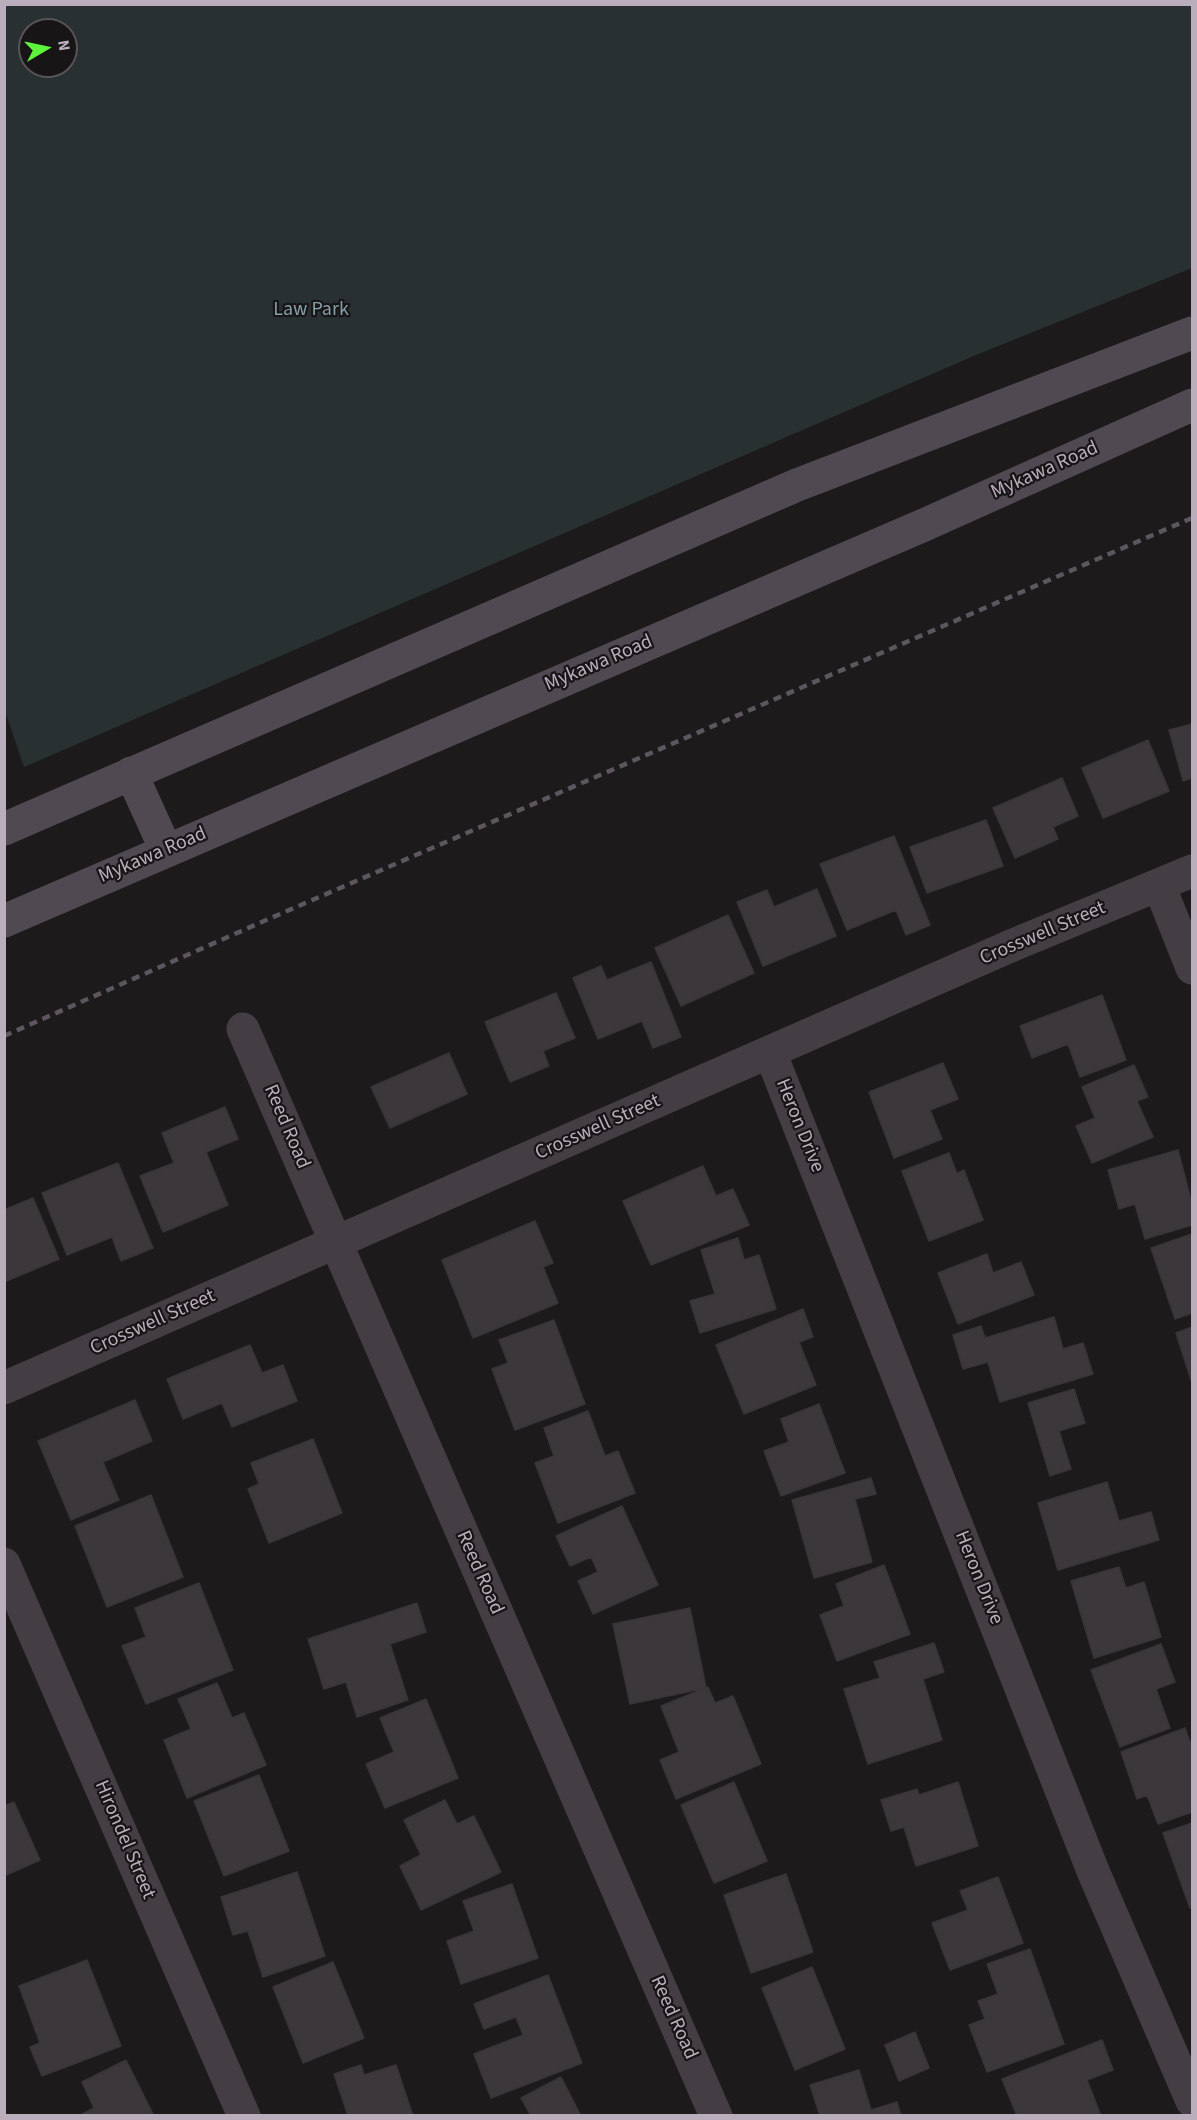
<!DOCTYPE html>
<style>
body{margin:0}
#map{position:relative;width:1197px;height:2120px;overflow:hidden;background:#1d1a1c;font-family:"Source Sans 3",sans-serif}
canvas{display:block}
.frame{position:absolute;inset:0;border:6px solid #baadbc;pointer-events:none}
.north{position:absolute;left:18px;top:18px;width:60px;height:60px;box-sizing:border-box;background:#181517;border:2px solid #595259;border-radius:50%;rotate:81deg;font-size:16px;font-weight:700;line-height:24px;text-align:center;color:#baadbc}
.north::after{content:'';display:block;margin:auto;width:21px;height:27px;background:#5df43b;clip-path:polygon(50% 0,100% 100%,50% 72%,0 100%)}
</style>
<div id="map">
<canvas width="1197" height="2120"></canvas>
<div class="frame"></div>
<div class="north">N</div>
</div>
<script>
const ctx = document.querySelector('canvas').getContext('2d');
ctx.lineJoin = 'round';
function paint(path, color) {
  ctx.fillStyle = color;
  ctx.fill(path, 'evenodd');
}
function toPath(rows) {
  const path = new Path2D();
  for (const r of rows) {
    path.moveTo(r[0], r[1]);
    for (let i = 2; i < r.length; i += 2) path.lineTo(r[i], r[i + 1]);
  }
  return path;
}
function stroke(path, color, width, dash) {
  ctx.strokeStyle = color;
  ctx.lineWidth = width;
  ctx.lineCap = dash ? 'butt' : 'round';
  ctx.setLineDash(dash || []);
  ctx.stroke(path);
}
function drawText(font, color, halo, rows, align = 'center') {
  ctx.font = font + ' "Source Sans 3",sans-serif';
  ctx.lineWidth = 4.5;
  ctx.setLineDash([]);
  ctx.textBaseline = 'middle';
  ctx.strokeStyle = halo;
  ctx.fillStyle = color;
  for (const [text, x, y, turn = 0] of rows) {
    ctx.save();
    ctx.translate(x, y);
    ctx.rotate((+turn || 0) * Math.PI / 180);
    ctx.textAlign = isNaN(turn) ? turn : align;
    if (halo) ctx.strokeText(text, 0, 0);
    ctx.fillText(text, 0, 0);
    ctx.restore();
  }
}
paint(toPath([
 [4,5,1192,5,1192,268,976,355,24,767,4,708],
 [30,30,66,30,66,66,30,66]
]), '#283032');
const building = toPath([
 [1192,724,1192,778,1183,781,1169,730,1192,724],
 [1148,740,1169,791,1103,818,1082,768,1148,740],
 [1062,778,1078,816,1053,827,1058,839,1015,858,993,808,1062,778],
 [986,820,1003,866,927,893,910,847,986,820],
 [894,836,930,925,906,935,896,910,847,930,820,864,894,836],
 [817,889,836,936,763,966,737,902,767,890,774,907,817,889],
 [728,915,754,973,681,1006,655,948,728,915],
 [651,962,681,1037,653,1048,642,1021,598,1039,573,978,601,966,607,980,651,962],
 [556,993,575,1038,543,1051,549,1066,510,1082,485,1022,556,993],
 [1102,995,1126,1060,1080,1077,1068,1044,1032,1058,1020,1026,1102,995],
 [449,1053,467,1094,390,1128,371,1087,449,1053],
 [943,1063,958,1099,930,1110,942,1139,894,1158,869,1092,943,1063],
 [1134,1065,1148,1097,1137,1101,1153,1137,1092,1163,1076,1126,1095,1118,1082,1087,1134,1065],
 [225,1107,238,1139,206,1152,228,1205,163,1232,140,1176,174,1163,162,1133,225,1107],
 [1178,1150,1192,1204,1192,1225,1145,1239,1135,1204,1119,1209,1108,1170,1178,1150],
 [949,1153,957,1174,964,1170,983,1220,929,1241,902,1171,949,1153],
 [118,1163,153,1248,121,1261,112,1237,67,1255,42,1193,118,1163],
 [703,1166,716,1196,733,1189,749,1225,651,1265,623,1201,703,1166],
 [33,1198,59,1259,4,1282,4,1210,33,1198],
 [535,1221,553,1263,543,1267,558,1303,473,1338,442,1260,535,1221],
 [1192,1234,1192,1313,1175,1319,1151,1248,1192,1234],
 [738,1238,744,1260,759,1255,776,1309,700,1333,690,1301,715,1294,701,1250,738,1238],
 [987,1254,993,1273,1021,1262,1034,1295,958,1324,938,1273,987,1254],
 [803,1309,813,1337,799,1342,816,1385,744,1414,716,1345,803,1309],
 [1054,1317,1063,1349,1083,1343,1093,1374,1000,1402,988,1362,963,1369,953,1335,981,1326,985,1338,1054,1317],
 [554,1320,585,1404,515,1430,492,1369,508,1363,499,1340,554,1320],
 [1192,1327,1192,1383,1176,1333,1192,1327],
 [250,1345,262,1373,283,1365,297,1401,232,1427,222,1403,183,1419,167,1379,250,1345],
 [1074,1389,1085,1423,1059,1431,1071,1469,1050,1476,1028,1403,1074,1389],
 [135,1400,152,1441,103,1462,119,1500,71,1520,38,1441,135,1400],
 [819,1404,845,1473,781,1496,764,1451,789,1442,781,1419,819,1404],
 [588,1411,605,1456,618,1451,635,1493,558,1523,535,1463,554,1456,544,1428,588,1411],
 [313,1439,342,1513,269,1543,248,1489,259,1484,251,1463,313,1439],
 [871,1478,876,1494,855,1499,872,1562,814,1578,792,1500,871,1478],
 [1107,1482,1119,1521,1151,1512,1159,1540,1058,1570,1038,1503,1107,1482],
 [151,1495,183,1577,107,1607,75,1526,151,1495],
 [622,1506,658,1585,593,1614,578,1581,598,1572,591,1557,570,1566,556,1536,622,1506],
 [884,1565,910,1634,837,1661,820,1615,844,1606,836,1584,884,1565],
 [1119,1567,1126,1588,1144,1582,1161,1637,1094,1658,1071,1581,1119,1567],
 [199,1583,233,1670,146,1704,122,1646,146,1637,135,1608,199,1583],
 [417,1603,426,1632,390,1644,408,1700,357,1717,346,1682,324,1689,308,1639,417,1603],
 [690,1608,706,1688,630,1704,613,1624,690,1608],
 [934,1643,944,1672,923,1679,942,1740,868,1764,844,1689,880,1678,874,1662,934,1643],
 [1161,1644,1175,1682,1156,1689,1170,1728,1120,1747,1091,1670,1161,1644],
 [217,1683,232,1718,244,1713,266,1765,187,1798,164,1740,191,1729,178,1699,217,1683],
 [708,1687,715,1703,733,1696,761,1764,676,1799,660,1760,679,1752,661,1706,708,1687],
 [426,1699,458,1778,385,1808,366,1764,394,1752,380,1718,426,1699],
 [1185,1728,1190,1742,1192,1741,1192,1812,1158,1824,1147,1795,1137,1799,1121,1752,1185,1728],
 [259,1775,289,1851,224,1876,194,1801,259,1775],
 [734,1782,767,1861,714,1883,681,1805,734,1782],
 [958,1782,978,1846,916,1866,904,1827,891,1831,881,1800,917,1789,919,1795,958,1782],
 [445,1800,457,1824,474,1816,501,1872,421,1910,400,1866,421,1855,404,1820,445,1800],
 [14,1802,40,1860,4,1876,4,1806,14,1802],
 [1192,1823,1192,1907,1190,1908,1163,1833,1192,1823],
 [297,1872,325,1956,263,1977,248,1931,233,1935,221,1897,297,1872],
 [786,1874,813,1952,751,1973,724,1895,786,1874],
 [998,1877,1023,1943,950,1970,932,1923,968,1910,960,1891,998,1877],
 [512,1884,538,1958,461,1984,447,1941,474,1931,463,1901,512,1884],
 [1030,1949,1064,2044,987,2072,969,2025,985,2019,978,2001,998,1994,987,1964,1030,1949],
 [87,1960,121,2046,42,2076,30,2047,40,2043,19,1986,87,1960],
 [333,1962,364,2038,303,2063,273,1987,333,1962],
 [812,1967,845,2049,795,2070,762,1988,812,1967],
 [548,1975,582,2063,491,2098,474,2054,523,2035,516,2017,484,2029,474,2004,548,1975],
 [915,2032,929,2068,899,2081,885,2045,915,2032],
 [1102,2040,1113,2070,1087,2080,1101,2116,1017,2116,1002,2079,1102,2040],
 [126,2060,154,2116,79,2116,94,2108,82,2082,126,2060],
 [361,2065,364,2075,396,2065,413,2116,348,2116,334,2074,361,2065],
 [859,2070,871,2110,897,2102,901,2116,820,2116,810,2085,859,2070],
 [561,2077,581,2116,531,2116,521,2098,561,2077]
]);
paint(building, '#3c373b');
stroke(building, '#393438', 1.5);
stroke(toPath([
 [1159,885,1192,968],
 [243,1029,716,2116],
 [770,1052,1093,1871,1192,2101],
 [4,1388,1013,945,1192,871],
 [4,1564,244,2116]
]), '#443d44', 33);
stroke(toPath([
 [131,773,166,850],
 [4,829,797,485,1192,333],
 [4,921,924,525,1192,405]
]), '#514952', 33);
stroke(toPath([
 [4,1036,264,921,1192,518]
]), '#5e565f', 4.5, [8, 6]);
drawText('20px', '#849fa7', '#181517', [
 ["Law Park",311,311]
]);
drawText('20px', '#baadbc', '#181517', [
 ["Mykawa Road",1045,471,-24],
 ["Mykawa Road",599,664,-23],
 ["Mykawa Road",153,856,-23],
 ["Crosswell Street",1043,934,-23],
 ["Heron Drive",799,1126,68],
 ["Reed Road",286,1127,67],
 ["Crosswell Street",598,1128,-24],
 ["Crosswell Street",153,1323,-24],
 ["Reed Road",479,1573,66],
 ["Heron Drive",978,1578,68],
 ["Hirondel Street",124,1840,67],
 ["Reed Road",673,2018,66]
]);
</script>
